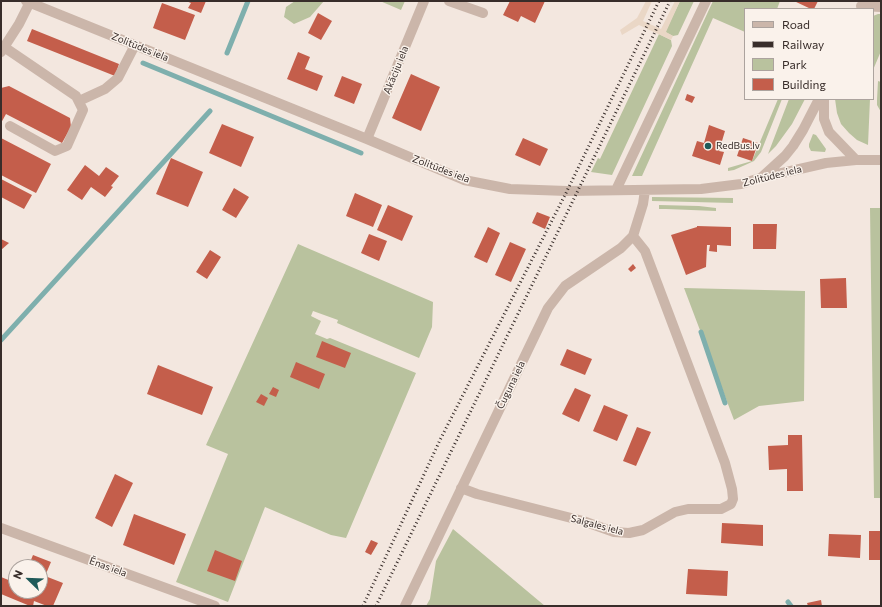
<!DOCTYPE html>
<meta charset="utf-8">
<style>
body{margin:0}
#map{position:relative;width:882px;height:607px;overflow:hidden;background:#f3e7df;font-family:Commissioner,sans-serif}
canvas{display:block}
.frame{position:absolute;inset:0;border:2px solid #382d2a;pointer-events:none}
.legend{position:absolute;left:744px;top:8px;width:130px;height:92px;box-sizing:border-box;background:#faf2eb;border:1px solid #aca39e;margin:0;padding:5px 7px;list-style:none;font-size:12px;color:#382d2a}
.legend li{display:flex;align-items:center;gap:8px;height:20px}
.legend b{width:20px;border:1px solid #aca39e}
.north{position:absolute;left:8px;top:559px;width:40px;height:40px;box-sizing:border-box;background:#faf2eb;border:1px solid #aca39e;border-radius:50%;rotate:293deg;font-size:11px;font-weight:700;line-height:16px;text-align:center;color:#382d2a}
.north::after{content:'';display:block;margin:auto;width:14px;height:18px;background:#1f5a59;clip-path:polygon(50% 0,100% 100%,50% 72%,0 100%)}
</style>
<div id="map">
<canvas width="882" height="607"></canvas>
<div class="frame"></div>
<ul class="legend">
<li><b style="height:5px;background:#cbb6aa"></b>Road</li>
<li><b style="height:5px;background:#382d2a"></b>Railway</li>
<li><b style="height:11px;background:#b9c29e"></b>Park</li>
<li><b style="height:11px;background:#c45e4b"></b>Building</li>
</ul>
<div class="north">N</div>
</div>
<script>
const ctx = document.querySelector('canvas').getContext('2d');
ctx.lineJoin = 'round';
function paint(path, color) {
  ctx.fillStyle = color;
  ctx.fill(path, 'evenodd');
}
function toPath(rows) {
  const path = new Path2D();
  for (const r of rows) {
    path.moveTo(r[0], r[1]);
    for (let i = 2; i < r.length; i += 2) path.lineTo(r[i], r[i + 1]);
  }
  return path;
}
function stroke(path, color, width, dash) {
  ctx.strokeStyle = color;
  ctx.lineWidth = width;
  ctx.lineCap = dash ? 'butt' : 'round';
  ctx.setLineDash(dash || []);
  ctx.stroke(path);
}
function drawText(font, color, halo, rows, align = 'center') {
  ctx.font = font + ' Commissioner,sans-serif';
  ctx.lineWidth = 3;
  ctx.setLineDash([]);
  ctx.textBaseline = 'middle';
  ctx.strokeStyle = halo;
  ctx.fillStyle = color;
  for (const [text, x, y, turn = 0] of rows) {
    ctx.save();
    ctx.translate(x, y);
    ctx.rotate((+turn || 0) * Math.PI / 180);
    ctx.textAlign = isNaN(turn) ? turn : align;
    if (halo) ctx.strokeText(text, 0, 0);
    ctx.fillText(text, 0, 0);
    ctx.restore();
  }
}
paint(toPath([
 [295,1,324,1,310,17,294,24,284,17,286,7],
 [380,1,405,1,401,10],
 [680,1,694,1,678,35,673,36,665,32],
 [713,1,780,1,777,9,745,9,745,32,713,18,642,176,632,176],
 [878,14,881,14,881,51,873,70,873,16],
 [659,34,671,40,672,46,612,175,591,172,598,158,600,159],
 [878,81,881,82,881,112,877,105,877,100],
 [778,99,782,99,761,152,754,161,734,170,728,171,728,168,752,161],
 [789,99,805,99,792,124,776,146,768,154],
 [835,99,870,99,868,145,857,140,849,133,841,124,837,113],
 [813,134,816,135,826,149,825,152,811,151,809,147,809,144],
 [652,197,733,198,733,203,652,201],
 [659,205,699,206,716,208,716,211,666,209,659,209],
 [870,208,881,208,881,498,874,498],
 [298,244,433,302,432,327,419,358,337,323,338,320,313,311,311,316,321,321,315,334,327,339,330,338,416,373,346,538,331,535,265,507,228,602,176,582,228,454,206,445],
 [684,288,805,291,804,401,759,406,734,420],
 [453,529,545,606,426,606,430,599,436,561]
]), '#b9c29e');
paint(toPath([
 [646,1,652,1,643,21,661,29,675,1,680,1,666,32,673,36,671,40,639,25,622,35,620,30,637,18]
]), '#ead7c6');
stroke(toPath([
 [227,53,248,1],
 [143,63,361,153],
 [701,332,725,403],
 [1,340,210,111],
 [788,602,791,606]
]), '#7eafad', 5);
paint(toPath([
 [186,1,206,1,201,13,188,8,191,3],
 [510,1,545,1,535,23,521,16,518,22,503,15],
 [794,1,818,1,814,9,811,9],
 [162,3,195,15,185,40,153,28],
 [318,13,332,21,321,40,308,33],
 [32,29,119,64,115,76,27,41],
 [298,52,310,57,305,69,323,76,317,91,287,79],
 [411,74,440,87,421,131,392,118],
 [342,76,362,84,354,104,334,96],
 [9,86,70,118,71,127,62,143,6,114,1,123,1,88],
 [687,94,695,97,692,103,685,100],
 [222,124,254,137,241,167,209,153],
 [709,125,725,131,719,151,724,152,720,165,692,156,697,141,704,143],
 [1,138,51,164,36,193,1,175],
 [523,138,548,149,540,166,515,155],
 [743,138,758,143,752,161,737,156],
 [171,158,203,172,188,207,156,194],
 [85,165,99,176,106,167,119,176,111,186,113,187,105,197,91,187,82,200,67,190],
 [1,179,32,195,24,209,1,197],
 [234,188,249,197,236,218,222,210],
 [355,193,382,205,373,227,346,216],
 [388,205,413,216,402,241,377,230],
 [537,212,550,217,545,229,532,223],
 [753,224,777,224,776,249,753,249],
 [697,226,731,227,731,246,717,245,717,252,709,251,710,245,707,245,706,267,686,275,671,235,697,227],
 [488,227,500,233,487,263,474,257],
 [369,234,387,241,379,261,361,253],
 [1,239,9,243,1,250],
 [510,242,526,249,511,282,495,275],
 [210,250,221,257,207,279,196,272],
 [633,264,636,268,631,272,628,269],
 [846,278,847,308,821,308,820,279],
 [322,341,351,353,345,368,316,357],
 [567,349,592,359,585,375,560,365],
 [296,362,325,374,319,389,290,377],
 [158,365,213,387,202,415,147,394],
 [273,387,279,390,276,397,269,394],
 [575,388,591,395,579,422,562,414],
 [261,394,268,398,264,406,256,402],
 [604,405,628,415,617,441,593,431],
 [637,427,651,432,636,466,623,461],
 [788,435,802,435,803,491,787,491,787,469,769,470,768,446,788,445],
 [115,474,133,483,112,527,95,518],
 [134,514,186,534,174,565,123,545],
 [722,523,763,525,763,546,721,543],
 [869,531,881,531,881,560,869,560],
 [829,534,861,535,860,558,828,556],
 [371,540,378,543,371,555,365,552],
 [215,550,242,561,235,581,207,571],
 [33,555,51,562,45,576,63,583,53,606,47,606,34,601,33,606,30,606,1,594,1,577,16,583,16,591,40,591,40,567,28,567],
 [688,569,728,571,727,596,686,594],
 [821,600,822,606,808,606,807,603]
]), '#c45e4b');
stroke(toPath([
 [26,1,367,139,464,180,510,189,567,191,701,189,741,184,760,178,826,163,856,160,881,160],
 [449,1,483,13],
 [861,6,881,7],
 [4,47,76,96,83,110,67,146,55,151,10,126],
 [1,52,19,24,30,2],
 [824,99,824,119,829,132,856,160],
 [79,101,105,89,118,78,135,45],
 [367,139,424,1],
 [762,177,785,156,793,146,803,130,819,99],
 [616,190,706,1],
 [461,488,477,494,583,521,614,532,629,533,643,530,675,512,688,509,721,509,731,504,733,499,732,489,725,463,645,251,633,236],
 [1,528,215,606],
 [405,606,548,308,565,286,621,248,633,236,643,204,645,190]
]), '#cbb6aa', 10);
stroke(toPath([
 [363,606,440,440,567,191,659,1],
 [376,606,670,1]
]), '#382d2a', 3, [1, 3]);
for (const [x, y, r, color] of [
 [708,146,4,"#1f5a59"]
]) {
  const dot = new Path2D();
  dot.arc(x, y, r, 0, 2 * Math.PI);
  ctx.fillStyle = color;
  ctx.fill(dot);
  stroke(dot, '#faf2eb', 1.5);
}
drawText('10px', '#382d2a', '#faf2eb', [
 ["Zolitūdes iela",140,47,22],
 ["Akāciju iela",396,70,-68],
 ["Zolitūdes iela",441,169,21],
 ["Zolitūdes iela",772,176,-14],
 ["Čuguna iela",511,385,-64],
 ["Salgales iela",597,525,15],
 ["Ēnas iela",108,567,20]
]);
drawText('10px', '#382d2a', '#faf2eb', [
 ["RedBus.lv",716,146]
], 'left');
</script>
